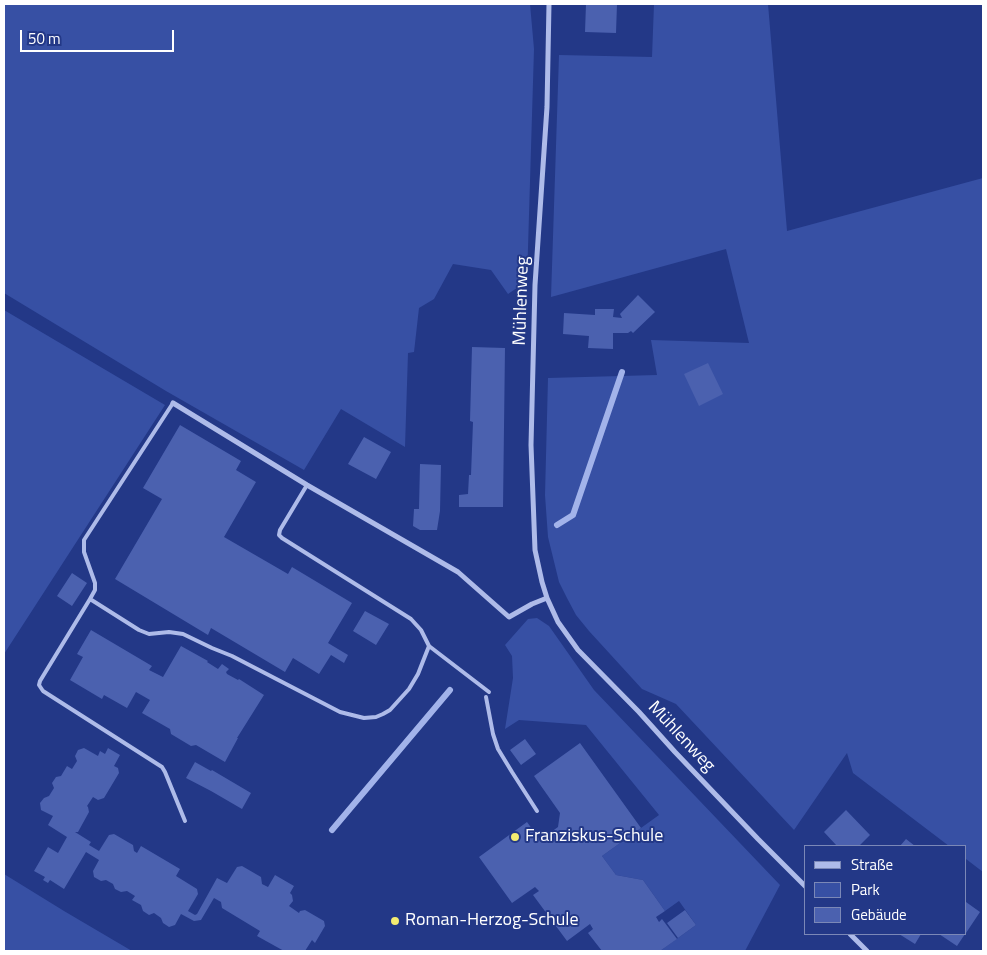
<!DOCTYPE html>
<meta charset="utf-8">
<style>
body{margin:0}
#map{position:relative;width:987px;height:955px;overflow:hidden;background:#233887;font-family:"Titillium Web",sans-serif}
canvas{display:block}
.frame{position:absolute;inset:0;border:5px solid #fff;pointer-events:none}
.legend{position:absolute;left:804px;top:845px;width:162px;height:90px;box-sizing:border-box;background:#233887;border:1px solid #7b88b7;margin:0;padding:6px 9px;list-style:none;font-size:15px;color:#fff}
.legend li{display:flex;align-items:center;gap:10px;height:25px}
.legend b{width:25px;border:1px solid #7b88b7}
.scale{position:absolute;left:20px;top:30px;width:154px;height:22px;box-sizing:border-box;border:2px solid #fff;border-top:0;padding-left:6px;font-size:15px;line-height:18px;white-space:nowrap;color:#fff;-webkit-text-stroke:4px #233887;paint-order:stroke}
</style>
<div id="map">
<canvas width="987" height="955"></canvas>
<div class="frame"></div>
<ul class="legend">
<li><b style="height:6px;background:#aebbe9"></b>Straße</li>
<li><b style="height:14px;background:#3750a4"></b>Park</li>
<li><b style="height:14px;background:#4b61af"></b>Gebäude</li>
</ul>
<div class="scale">50 m</div>
</div>
<script>
const ctx = document.querySelector('canvas').getContext('2d');
ctx.lineJoin = 'round';
function paint(path, color) {
  ctx.fillStyle = color;
  ctx.fill(path, 'evenodd');
}
function toPath(rows) {
  const path = new Path2D();
  for (const r of rows) {
    path.moveTo(r[0], r[1]);
    for (let i = 2; i < r.length; i += 2) path.lineTo(r[i], r[i + 1]);
  }
  return path;
}
function stroke(path, color, width, dash) {
  ctx.strokeStyle = color;
  ctx.lineWidth = width;
  ctx.lineCap = dash ? 'butt' : 'round';
  ctx.setLineDash(dash || []);
  ctx.stroke(path);
}
function drawText(font, color, halo, rows, align = 'center') {
  ctx.font = font + ' "Titillium Web",sans-serif';
  ctx.lineWidth = 4;
  ctx.setLineDash([]);
  ctx.textBaseline = 'middle';
  ctx.strokeStyle = halo;
  ctx.fillStyle = color;
  for (const [text, x, y, turn = 0] of rows) {
    ctx.save();
    ctx.translate(x, y);
    ctx.rotate((+turn || 0) * Math.PI / 180);
    ctx.textAlign = isNaN(turn) ? turn : align;
    if (halo) ctx.strokeText(text, 0, 0);
    ctx.fillText(text, 0, 0);
    ctx.restore();
  }
}
paint(toPath([
 [4,4,530,4,534,49,527,281,508,294,491,270,453,264,434,299,419,308,414,352,408,353,405,447,341,409,304,470,166,391,4,293],
 [654,4,768,4,787,231,983,178,983,872,966,859,966,846,949,846,853,773,847,753,794,830,676,704,642,689,589,631,576,615,567,598,559,582,548,537,545,495,548,378,657,375,651,340,749,343,726,249,551,297,559,55,652,57],
 [4,310,165,405,4,654],
 [537,618,549,626,594,690,780,885,745,951,660,951,696,925,679,901,665,911,643,880,616,875,602,856,659,815,586,725,519,720,505,729,513,678,512,656,505,645,528,619],
 [4,874,64,911,132,951,4,951]
]), '#3750a4');
stroke(toPath([
 [557,525,573,515,622,372],
 [332,830,450,690]
]), '#a2b3ea', 6);
paint(toPath([
 [586,4,617,4,616,33,585,32],
 [638,295,655,312,633,333,631,331,628,333,613,333,613,349,588,348,589,336,563,334,564,313,595,315,595,309,614,309,613,317,622,318,620,314],
 [472,347,505,348,503,507,459,507,459,495,468,494,469,475,471,475,473,422,470,421],
 [708,363,723,394,699,406,684,374],
 [180,425,241,461,236,470,256,482,224,537,288,574,292,567,352,603,328,643,348,655,344,663,331,655,319,674,293,658,285,672,211,628,208,635,115,579,162,499,143,488],
 [364,437,391,452,376,479,348,464],
 [420,464,441,465,440,511,437,530,420,530,413,526,414,509,419,509],
 [72,573,87,583,72,606,57,596],
 [365,611,389,624,376,645,353,631],
 [91,630,152,666,149,670,163,677,181,646,208,661,207,662,218,669,222,664,229,669,226,672,227,674,238,680,239,679,264,695,237,738,238,738,225,762,196,745,191,746,171,734,170,729,142,713,150,700,136,692,127,708,104,695,102,699,70,680,83,657,77,654],
 [525,739,536,754,521,765,510,750],
 [580,743,641,828,602,856,616,875,643,880,665,911,656,917,659,922,662,919,677,939,660,951,602,951,588,933,593,929,590,924,567,941,533,895,539,891,535,887,512,903,479,857,527,822,540,840,558,827,560,813,534,776],
 [84,748,98,756,100,751,105,754,108,748,120,755,114,766,118,768,119,773,104,798,98,800,93,797,87,806,88,807,89,812,78,832,75,832,91,842,89,845,99,851,109,835,114,834,133,845,134,851,137,853,141,846,180,869,176,876,197,889,198,894,188,911,195,915,197,914,217,878,227,883,237,867,242,866,261,877,262,884,268,887,275,875,294,886,290,893,292,895,293,901,289,906,299,913,300,911,305,910,324,921,325,926,315,943,312,940,305,951,284,951,257,936,260,931,222,908,221,902,214,898,201,920,194,921,181,914,175,925,169,927,163,923,161,918,154,913,149,915,143,911,141,905,132,900,135,896,127,891,121,892,115,889,113,884,106,880,101,881,94,877,93,871,99,860,86,852,64,889,50,880,48,883,43,880,45,877,34,871,48,847,58,853,67,837,48,825,53,816,41,810,40,803,44,798,49,796,54,788,52,783,56,777,61,776,67,766,72,769,77,761,75,756,78,750],
 [195,762,211,771,212,770,251,793,242,809,211,791,186,778],
 [846,810,870,835,859,846,837,846,824,832],
 [906,839,915,846,900,846],
 [966,902,980,912,966,933],
 [685,910,696,925,678,938,667,923],
 [899,934,921,934,915,944],
 [939,934,965,934,957,946]
]), '#4b61af');
stroke(toPath([
 [90,599,95,590,95,583,84,552,84,540,173,403],
 [429,646,489,692],
 [486,697,493,734,498,749,512,772,537,811],
 [185,821,165,772,162,767,43,691,39,685,40,681,90,599,139,630,149,634,169,632,183,634,212,648,232,656,340,712,364,718,376,717,383,714,390,710,409,689,418,674,429,646,421,630,411,619,282,538,279,535,280,530,307,485]
]), '#aebbe9', 4);
stroke(toPath([
 [549,4,547,107,535,285,531,445,535,550,542,582,547,598,558,622,578,650,639,712,675,752,758,839,806,887],
 [173,403,307,485,458,572,509,617,532,604,547,598],
 [850,934,867,951]
]), '#aebbe9', 5);
for (const [x, y, r, color] of [
 [515,837,5,"#f4ec71"],
 [395,921,5,"#f4ec71"]
]) {
  const dot = new Path2D();
  dot.arc(x, y, r, 0, 2 * Math.PI);
  ctx.fillStyle = color;
  ctx.fill(dot);
  stroke(dot, '#233887', 2);
}
drawText('18px', '#fff', '#233887', [
 ["Mühlenweg",522,301,-88],
 ["Mühlenweg",681,737,47]
]);
drawText('18px', '#fff', '#233887', [
 ["Franziskus-Schule",525,837],
 ["Roman-Herzog-Schule",405,921]
], 'left');
</script>
